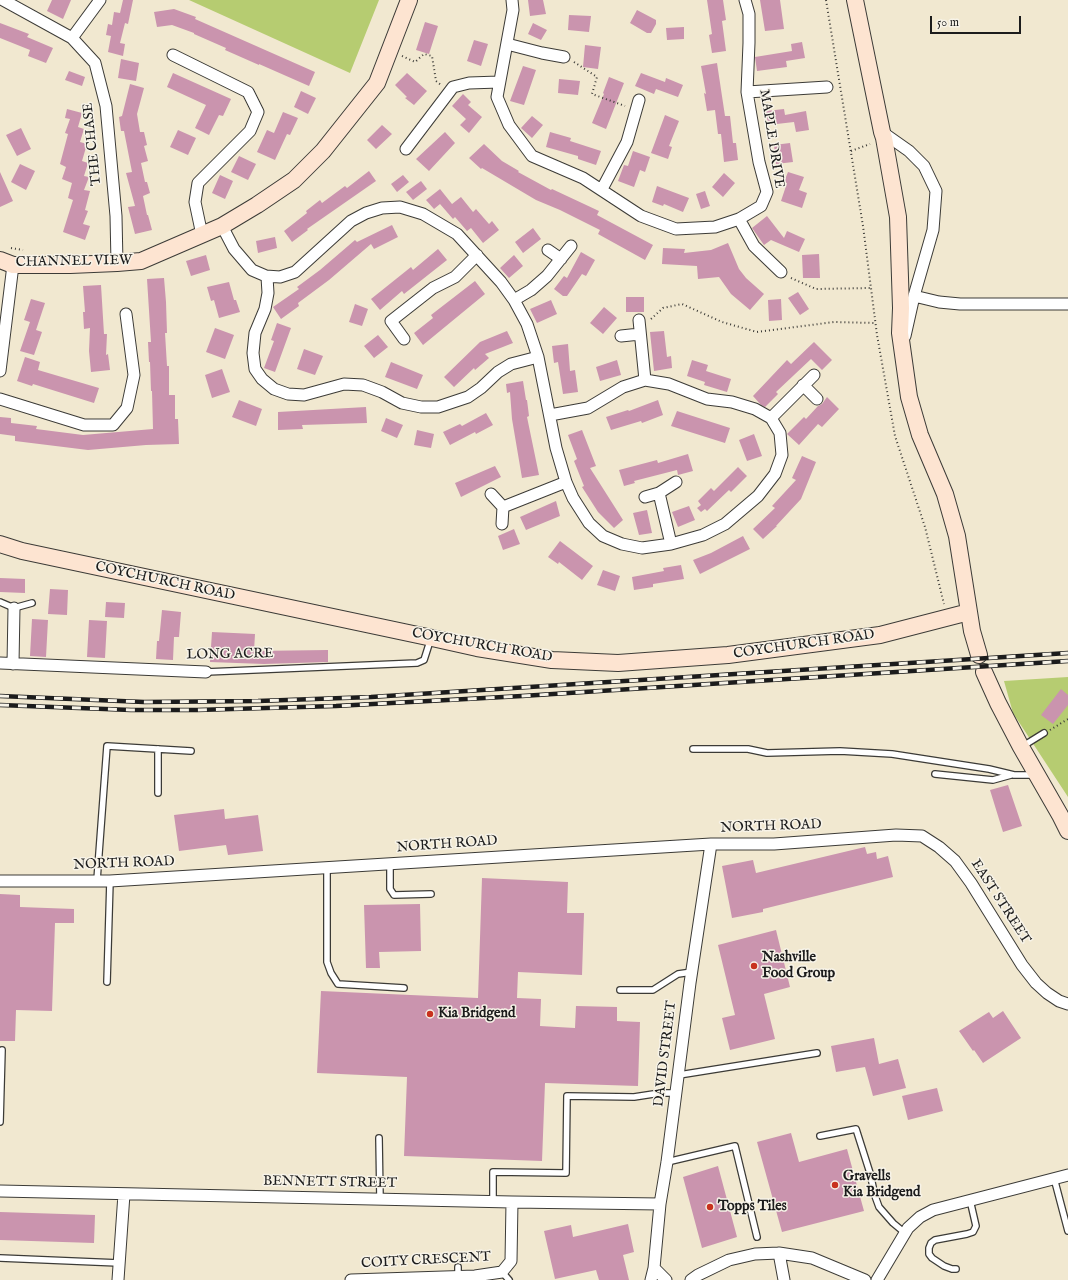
<!DOCTYPE html>
<style>
body{margin:0}
#map{position:relative;width:1068px;height:1280px;overflow:hidden;background:#f1e8d0;font-family:"IM FELL English",serif}
canvas{display:block}
.scale{position:absolute;left:930px;top:16px;width:91px;height:18px;box-sizing:border-box;border:2px solid #1c1c1c;border-top:0;padding-left:5px;font-size:12px;line-height:14px;white-space:nowrap;color:#1c1c1c;-webkit-text-stroke:3px #f7f3e8;paint-order:stroke}
</style>
<div id="map">
<canvas width="1068" height="1280"></canvas>
<div class="scale">50 m</div>
</div>
<script>
const ctx = document.querySelector('canvas').getContext('2d');
ctx.lineJoin = 'round';
function paint(path, color) {
  ctx.fillStyle = color;
  ctx.fill(path, 'evenodd');
}
function toPath(rows) {
  const path = new Path2D();
  for (const r of rows) {
    path.moveTo(r[0], r[1]);
    for (let i = 2; i < r.length; i += 2) path.lineTo(r[i], r[i + 1]);
  }
  return path;
}
function stroke(path, color, width, dash) {
  ctx.strokeStyle = color;
  ctx.lineWidth = width;
  ctx.lineCap = dash ? 'butt' : 'round';
  ctx.setLineDash(dash || []);
  ctx.stroke(path);
}
function drawText(font, color, halo, rows, align = 'center') {
  ctx.font = font + ' "IM FELL English",serif';
  ctx.lineWidth = 3;
  ctx.setLineDash([]);
  ctx.textBaseline = 'middle';
  ctx.strokeStyle = halo;
  ctx.fillStyle = color;
  for (const [text, x, y, turn = 0] of rows) {
    ctx.save();
    ctx.translate(x, y);
    ctx.rotate((+turn || 0) * Math.PI / 180);
    ctx.textAlign = isNaN(turn) ? turn : align;
    if (halo) ctx.strokeText(text, 0, 0);
    ctx.fillText(text, 0, 0);
    ctx.restore();
  }
}
paint(toPath([
 [189,0,379,0,350,73],
 [1068,677,1068,797,1013,713,1004,681]
]), '#b6cc71');
paint(toPath([
 [52,0,71,0,63,19,47,11],
 [123,0,133,0,128,24,125,23,120,43,125,44,123,56,108,52,111,36,106,35,108,24,112,25,114,12,120,13],
 [528,0,543,0,546,14,530,16],
 [707,0,723,0,726,20,722,21,726,51,712,53,709,35,712,34],
 [760,0,780,0,784,29,765,31],
 [174,9,196,17,195,19,315,72,309,86,259,64,259,65,225,50,226,48,194,34,194,33,172,25,157,27,154,12],
 [637,10,656,20,656,24,651,33,647,33,630,23],
 [569,15,591,16,589,32,568,30],
 [425,22,438,26,429,54,416,50],
 [0,23,29,34,27,37,53,48,46,63,28,56,30,50,0,38],
 [533,23,547,30,541,40,528,34],
 [684,27,684,39,667,40,666,28],
 [474,40,488,44,481,66,467,61],
 [802,42,805,58,786,61,787,67,757,71,755,57,792,51,791,44],
 [585,45,601,47,598,69,583,67],
 [121,59,139,63,136,81,118,78],
 [717,63,725,116,730,116,733,143,736,143,738,160,724,162,721,134,718,134,715,110,707,111,704,93,706,94,701,66],
 [523,66,536,70,524,105,510,101],
 [69,71,85,77,82,86,65,80],
 [173,73,231,99,223,116,219,115,209,135,195,128,206,105,167,87],
 [407,73,427,91,414,105,405,98,407,97,395,85],
 [641,73,665,82,666,78,683,85,678,97,656,89,654,94,635,86],
 [609,77,624,83,606,129,592,123,604,94,603,93],
 [559,79,580,81,578,95,558,93],
 [130,84,144,88,137,114,140,132,144,132,147,145,144,146,148,161,141,163,145,182,147,182,150,193,143,196,147,215,148,215,152,230,135,234,128,207,135,206,126,173,132,172,124,131,121,131,119,117,122,116],
 [301,91,316,98,308,114,294,107],
 [463,94,471,102,468,105,482,117,469,133,460,125,466,119,452,106],
 [67,109,82,113,78,127,84,129,80,142,87,144,82,161,88,163,84,176,89,177,84,190,90,191,85,210,88,211,83,224,90,226,85,240,63,232,73,200,68,198,72,183,62,179,66,167,60,164,68,134,65,133,70,119,65,118],
 [784,109,785,115,806,111,809,130,796,132,794,122,768,125,766,111],
 [283,112,298,118,290,135,287,134,275,160,257,152,267,130,274,133],
 [665,115,679,121,669,146,672,147,668,159,651,153],
 [532,116,543,125,532,138,521,128],
 [382,125,392,134,376,149,367,140],
 [21,128,31,149,17,156,6,135],
 [178,130,196,138,188,155,170,147],
 [445,132,455,143,429,171,416,159],
 [550,132,571,138,570,141,601,151,596,165,578,159,578,156,546,147],
 [790,143,793,162,776,164,774,145],
 [484,144,502,161,519,171,518,172,551,190,552,189,599,211,597,215,653,245,645,260,598,234,600,230,560,210,536,200,482,168,481,169,469,158],
 [633,151,650,157,645,172,640,170,634,187,618,181,624,165,628,166],
 [239,156,256,164,248,180,231,172],
 [20,164,35,171,26,190,11,182],
 [369,171,376,181,307,229,308,230,292,242,284,231,307,213,306,211,320,200,322,203,345,186,347,188],
 [0,172,13,201,0,207],
 [788,172,804,177,799,190,807,193,802,208,781,201,787,183,784,182],
 [724,173,735,183,723,197,712,187],
 [220,175,233,181,225,199,212,193],
 [403,175,409,182,397,192,391,184],
 [421,181,427,189,413,200,406,192],
 [657,186,689,198,683,212,664,204,663,206,652,202],
 [440,189,452,204,461,197,473,212,476,209,489,224,492,221,499,230,483,243,471,228,467,231,455,217,453,219,440,204,434,209,426,200],
 [705,191,710,206,701,209,696,194],
 [767,216,784,238,787,231,805,239,799,252,771,240,764,245,752,228],
 [392,225,398,237,374,249,371,244,329,280,298,303,299,306,281,319,273,307,299,289,297,287,320,270,355,240,357,242],
 [533,228,541,239,523,253,515,242],
 [275,237,277,248,258,253,256,241],
 [728,243,739,269,746,278,764,294,750,310,731,294,719,277,698,279,697,266,662,264,663,248,685,249,684,253,711,250],
 [438,249,447,260,404,294,402,291,380,310,371,299,411,267,413,270],
 [581,252,595,260,586,276,582,274,567,296,563,296,554,289,564,276,567,278],
 [819,254,820,278,803,278,802,255],
 [206,255,210,270,191,276,186,261],
 [514,255,523,266,509,278,500,268],
 [164,278,166,302,167,333,165,333,167,366,169,366,169,395,175,395,175,419,178,419,179,444,146,445,88,450,15,441,15,436,0,434,0,417,11,418,11,423,37,426,36,429,83,435,153,429,152,391,151,391,150,362,149,362,148,342,151,342,147,279],
 [475,281,485,294,423,345,414,333,433,318,431,315],
 [229,282,234,300,236,300,240,312,219,318,214,300,211,301,207,287],
 [101,285,104,334,107,334,106,355,108,354,110,370,91,372,89,351,90,328,84,329,83,312,85,312,83,286],
 [798,292,809,309,800,315,788,298],
 [626,297,644,297,644,312,626,312],
 [31,299,45,303,36,330,42,332,34,355,20,351,30,322,24,320],
 [781,299,782,320,769,321,768,300],
 [551,300,557,314,537,323,530,309],
 [355,304,368,309,362,326,349,322],
 [604,307,617,318,603,334,590,323],
 [277,323,291,328,275,372,264,368,274,341,271,340],
 [215,328,234,335,225,359,206,352],
 [507,331,513,343,485,354,489,358,475,370,474,368,454,387,444,377,480,342],
 [664,331,667,357,671,356,672,368,654,371,650,332],
 [378,335,388,347,374,358,364,346],
 [814,342,832,360,822,370,811,359,776,392,778,394,765,407,761,405,753,396,787,360,791,364],
 [568,344,570,371,575,370,578,392,563,394,558,362,554,363,552,346],
 [304,349,323,356,315,375,297,369],
 [25,357,40,362,38,370,99,388,94,403,33,384,32,386,17,381],
 [617,360,621,375,600,381,596,367],
 [692,360,708,365,706,371,731,379,727,392,704,385,705,382,687,376],
 [391,362,423,375,417,389,385,377],
 [222,369,230,392,212,398,205,375],
 [523,381,526,400,527,400,529,416,527,417,539,475,522,478,512,419,510,392,507,393,506,384],
 [827,397,839,409,822,427,818,424,799,445,787,434,804,417,806,419,818,406,822,404],
 [239,400,262,409,256,426,232,417],
 [658,400,663,415,642,423,641,421,611,430,606,417,628,410,629,411],
 [366,407,367,423,302,425,303,429,278,430,278,412],
 [677,411,730,428,725,443,671,426],
 [486,413,493,425,476,434,475,432,450,445,443,432,460,424,462,426],
 [386,418,403,425,397,438,381,431],
 [417,430,434,434,431,448,414,445],
 [582,430,596,466,590,468,623,520,614,528,598,512,582,487,584,486,574,461,577,459,568,435],
 [754,434,762,456,747,461,739,440],
 [688,454,693,471,678,475,677,470,634,481,635,483,624,486,619,470,657,460,658,463],
 [802,456,816,462,801,499,776,526,777,526,763,539,753,529,775,508,772,506,796,480,792,478],
 [495,466,501,477,461,497,455,483],
 [738,467,747,476,731,492,729,490,707,511,705,509,701,512,697,508,701,505,698,501,711,488,714,491],
 [556,501,560,516,526,530,520,517],
 [689,506,695,520,678,527,672,512],
 [647,510,652,533,639,535,633,513],
 [514,529,520,544,503,550,498,536],
 [743,536,750,549,700,574,693,560,711,553],
 [560,541,593,566,582,580,559,562,558,564,548,557],
 [681,565,684,579,653,584,653,587,634,590,632,577,664,571,663,568],
 [603,570,620,576,615,591,597,585],
 [0,578,25,579,25,593,0,592],
 [50,589,68,590,67,615,48,614],
 [106,602,125,603,124,618,105,617],
 [162,610,181,612,179,637,174,637,173,660,156,659,157,641,159,641],
 [32,619,48,620,46,657,30,656],
 [89,620,107,621,105,658,87,657],
 [212,632,255,634,254,651,328,650,328,662,264,664,210,662],
 [1061,689,1068,695,1068,705,1053,724,1041,715],
 [1008,785,1022,826,1003,832,990,790],
 [224,809,225,819,258,815,263,851,228,855,226,845,179,851,174,815],
 [865,847,867,854,876,852,877,859,888,856,893,877,763,909,763,912,732,918,722,866,753,860,756,873],
 [482,878,568,882,567,913,584,913,582,975,518,972,517,998,541,999,540,1026,575,1028,576,1006,617,1007,617,1021,640,1022,638,1086,545,1083,542,1161,404,1156,407,1077,317,1073,321,991,478,998],
 [0,894,20,895,20,907,74,909,74,923,55,923,52,1011,16,1010,15,1041,0,1041],
 [420,904,421,951,379,952,380,968,366,968,364,905],
 [776,930,790,987,764,994,775,1039,730,1050,722,1018,735,1015,718,945],
 [1003,1011,1021,1038,983,1063,974,1050,973,1051,959,1031,989,1012,993,1018],
 [874,1038,879,1064,898,1059,906,1088,873,1096,865,1067,836,1072,831,1046],
 [937,1088,943,1111,908,1120,902,1096],
 [791,1133,799,1162,847,1149,864,1211,782,1232,757,1142],
 [718,1166,737,1237,702,1248,683,1177],
 [0,1212,95,1215,94,1243,0,1240],
 [628,1224,634,1252,623,1255,629,1280,599,1280,596,1270,555,1279,544,1231,571,1225,573,1237]
]), '#ca94ae');
const lane = toPath([
 [0,602,14,608,32,603],
 [206,672,417,663,424,660,431,638],
 [1023,746,1044,733],
 [693,749,748,749,767,753,840,751,892,754,989,769,1014,775,1034,775],
 [935,774,993,780,1011,775],
 [158,793,158,749],
 [390,864,390,889,394,895,431,894],
 [327,868,327,962,331,973,338,984,404,988],
 [97,880,107,746,191,751],
 [107,982,110,881],
 [620,990,653,990,678,974,692,972],
 [679,1075,817,1053],
 [0,1122,2,1050],
 [820,1136,856,1129,870,1173,875,1196,879,1207,893,1223,905,1233],
 [379,1138,380,1199],
 [667,1162,735,1146,757,1237],
 [1054,1178,1068,1231],
 [493,1201,493,1172,566,1173,567,1096,634,1097,660,1093,676,1093],
 [0,1258,119,1263],
 [956,1269,952,1269,944,1266,932,1258,929,1254,929,1248,931,1243,935,1240,967,1234,973,1232,976,1226,970,1200],
 [502,1272,509,1280],
 [458,1276,458,1267]
]);
const street = toPath([
 [3,0,72,38,95,63,106,106,116,216,117,263],
 [512,0,513,10,497,97,509,125,532,156,583,178,641,216,676,229,715,227,739,219,761,206,767,192,759,162,747,92,749,43,749,14,745,0],
 [72,38,100,0],
 [507,44,542,53,564,57],
 [173,55,248,92,258,112,250,131,198,183,195,202,202,235],
 [747,92,827,87],
 [882,132,909,151,924,166,936,191,933,230,914,296,905,336],
 [406,149,453,87,469,83,499,82],
 [602,189,627,142,639,100],
 [739,219,754,246,781,272],
 [222,226,234,249,252,270,266,276,280,277,295,272,351,221,366,213,382,208,400,207,423,214,457,234,501,282,514,300,527,324,538,357,556,448,566,482,573,498,589,523,603,536,622,544,642,548,671,544,703,535,725,524,758,496,775,474,782,455,780,433,771,418,755,409,732,402,707,399,669,384,645,380,623,387,588,408,550,415],
 [548,250,561,259],
 [267,277,268,293,265,309,255,333,253,353,255,369,262,379,274,389,288,394,304,395,344,384,363,385,382,392,402,403,421,407,438,407,468,397,481,388,498,372,511,364,538,357],
 [914,296,939,302,960,304,1068,304],
 [514,300,531,290,547,276,571,246],
 [639,320,645,380],
 [621,336,640,334],
 [404,339,391,321,433,288,455,277,477,255],
 [0,371,13,265],
 [803,385,817,399],
 [0,399,84,425,113,425,127,408,134,375,126,314],
 [771,418,814,375],
 [659,493,671,544],
 [491,494,503,507,502,524],
 [645,497,659,493,676,482],
 [503,507,566,482],
 [0,663,206,672],
 [13,664,14,608],
 [0,881,110,881,711,844,774,844,896,835,922,836,939,847,955,861,971,883,1022,965,1036,983,1047,993,1059,1001,1068,1004],
 [0,1191,512,1202,660,1204],
 [779,1253,784,1280],
 [654,1268,666,1280],
 [118,1280,124,1194],
 [351,1280,475,1276,502,1272,511,1261,512,1202],
 [651,1280,654,1268,660,1204,667,1162,690,983,711,844],
 [691,1280,698,1275,729,1260,755,1254,779,1253,812,1258,865,1280],
 [877,1280,908,1228,920,1217,933,1210,1068,1175]
]);
const secondary = toPath([
 [855,0,882,132,884,138,898,217,901,308,900,333,909,397,920,435,945,494,957,536,972,631,979,655],
 [0,260,13,265,70,265,117,263,141,261,222,226,257,205,294,180,323,151,377,83,409,0],
 [0,544,22,551,432,638,477,648,552,660,618,663,728,655,880,635,969,612],
 [984,672,998,703,1021,747,1060,815,1068,831]
]);
stroke(lane, '#3c3b37', 8);
stroke(street, '#3c3b37', 13);
stroke(secondary, '#3c3b37', 18);
stroke(toPath([
 [826,0,863,226,877,335,895,436,925,527,944,604],
 [402,56,415,62,424,54,432,56,436,81,441,85],
 [574,62,597,77,592,94,625,106],
 [851,151,870,144],
 [11,248,23,250],
 [791,278,816,289,871,288],
 [651,319,663,308,682,304,722,322,757,332,834,322,875,323],
 [1050,730,1068,719]
]), '#3c3b37', 2, [1, 3]);
stroke(lane, '#fff', 5.5);
stroke(street, '#fff', 11);
stroke(secondary, '#fde4d1', 16);
const rail = toPath([
 [0,696,144,702,258,701,371,697,1068,653],
 [0,705,131,710,197,710,336,706,522,696,1068,661]
]);
stroke(rail, '#1c1c1c', 4.5);
stroke(rail, '#f7f3e8', 3, [9]);
for (const [x, y, r, color] of [
 [754,966,4,"#c8321e"],
 [430,1014,4,"#c8321e"],
 [835,1185,4,"#c8321e"],
 [710,1207,4,"#c8321e"]
]) {
  const dot = new Path2D();
  dot.arc(x, y, r, 0, 2 * Math.PI);
  ctx.fillStyle = color;
  ctx.fill(dot);
  stroke(dot, '#f7f3e8', 1.5);
}
drawText('14px', '#1c1c1c', '#f7f3e8', [
 ["MAPLE DRIVE",771,139,81],
 ["THE CHASE",93,144,-96],
 ["CHANNEL VIEW",74,262,-1],
 ["COYCHURCH ROAD",165,582,12],
 ["COYCHURCH ROAD",804,645,-8],
 ["COYCHURCH ROAD",482,646,10],
 ["LONG ACRE",230,655,-1],
 ["NORTH ROAD",771,827,-2],
 ["NORTH ROAD",447,845,-4],
 ["NORTH ROAD",124,864,-2],
 ["EAST STREET",1000,902,57],
 ["DAVID STREET",666,1054,-83],
 ["BENNETT STREET",330,1183,1],
 ["COITY CRESCENT",426,1261,-3]
]);
drawText('bold 14px', '#1c1c1c', '#f7f3e8', [
 ["Nashville",762,958],
 ["Food Group",762,974],
 ["Kia Bridgend",438,1014],
 ["Gravells",843,1177],
 ["Kia Bridgend",843,1193],
 ["Topps Tiles",718,1207]
], 'left');
</script>
